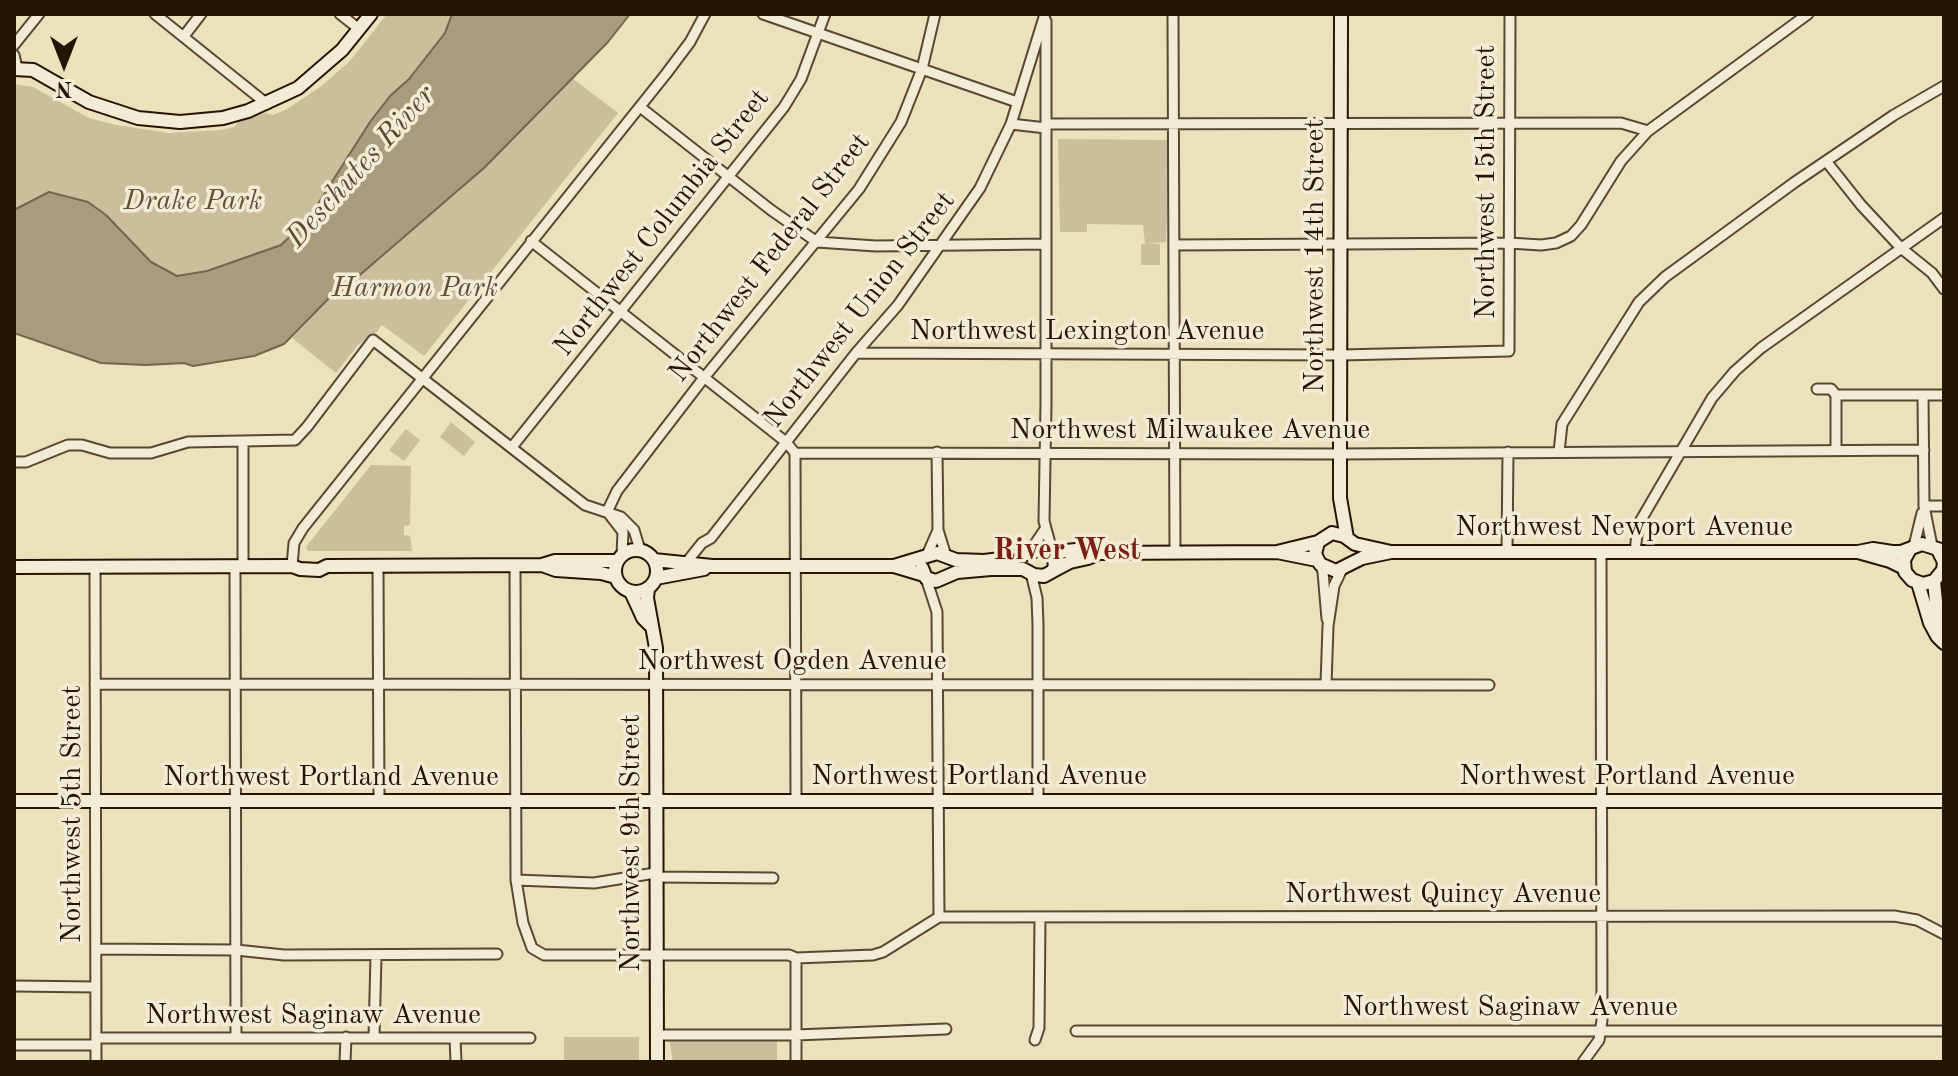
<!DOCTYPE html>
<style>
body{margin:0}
#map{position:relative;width:1958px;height:1076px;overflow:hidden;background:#ece1bd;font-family:"Old Standard TT",serif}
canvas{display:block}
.frame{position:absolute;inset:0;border:16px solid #261501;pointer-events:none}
.north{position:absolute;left:24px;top:24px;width:80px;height:80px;-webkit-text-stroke:6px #f3ecd4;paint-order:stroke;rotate:180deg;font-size:22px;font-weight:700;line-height:32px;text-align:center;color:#261501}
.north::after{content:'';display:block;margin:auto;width:28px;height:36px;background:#261501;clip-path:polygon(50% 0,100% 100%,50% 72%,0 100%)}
</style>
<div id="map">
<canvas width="1958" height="1076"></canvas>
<div class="frame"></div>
<div class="north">N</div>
</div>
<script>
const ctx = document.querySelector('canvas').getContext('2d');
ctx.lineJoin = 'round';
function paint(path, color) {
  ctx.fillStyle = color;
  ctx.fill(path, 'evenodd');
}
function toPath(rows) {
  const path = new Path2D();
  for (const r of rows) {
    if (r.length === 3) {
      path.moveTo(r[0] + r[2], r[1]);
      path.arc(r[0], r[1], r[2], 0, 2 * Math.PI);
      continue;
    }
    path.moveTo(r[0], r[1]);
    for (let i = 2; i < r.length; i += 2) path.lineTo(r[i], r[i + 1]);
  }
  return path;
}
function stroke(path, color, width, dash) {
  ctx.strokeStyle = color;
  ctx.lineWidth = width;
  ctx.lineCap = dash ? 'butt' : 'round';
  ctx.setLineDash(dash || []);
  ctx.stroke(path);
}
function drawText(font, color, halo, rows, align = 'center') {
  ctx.font = font + ' "Old Standard TT",serif';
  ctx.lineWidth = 7;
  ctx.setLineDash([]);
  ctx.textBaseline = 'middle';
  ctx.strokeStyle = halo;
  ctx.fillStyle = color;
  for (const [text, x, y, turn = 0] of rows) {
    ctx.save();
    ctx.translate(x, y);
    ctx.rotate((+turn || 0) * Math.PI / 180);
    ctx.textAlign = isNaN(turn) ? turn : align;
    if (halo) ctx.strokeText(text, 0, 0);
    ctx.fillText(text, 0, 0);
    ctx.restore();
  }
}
paint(toPath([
 [387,14,452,14,445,33,409,79,370,122,309,218,281,245,207,271,177,276,151,262,95,206,75,198,49,192,14,210,14,84,33,87,89,118,116,125,169,133,221,130,234,127,239,121,265,113,273,115,287,109,320,87,349,62],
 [572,78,618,113,424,356,382,325,376,333,358,345,336,373,292,338,338,289,348,298,352,290,348,283,458,192],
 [1058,139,1170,140,1166,242,1147,244,1160,244,1160,265,1141,265,1141,244,1145,244,1143,225,1087,224,1087,232,1060,232],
 [451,422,475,442,464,456,440,437],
 [406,429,420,440,404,461,389,450],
 [371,465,411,466,410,525,404,526,404,535,410,536,412,551,308,551,306,547],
 [564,1037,639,1037,639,1062,564,1062],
 [669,1037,777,1038,777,1062,673,1062]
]), '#cabe9d');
const water = toPath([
 [452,14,630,14,608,42,484,168,340,292,338,289,284,344,254,356,193,366,184,363,146,365,101,363,14,333,14,210,49,192,88,202,106,215,151,262,177,276,207,271,281,245,309,218,370,122,390,96,409,79,445,33,452,14]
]);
paint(water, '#a99c7d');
stroke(water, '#75664b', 2);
const street = toPath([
 [155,14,267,104],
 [340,14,359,29],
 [763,14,1017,102],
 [1173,14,1175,552],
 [1046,21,1046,403,1044,521,1052,551],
 [184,36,201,14],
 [14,45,39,14],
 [14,55,17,68],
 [640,107,771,210,817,242,876,246,1046,244],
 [1011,124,1046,128],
 [1046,124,1621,123,1648,131],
 [1826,161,1861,205,1901,248,1932,273,1944,289],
 [531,241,786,442,795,453,1340,454,1924,450],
 [1174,245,1509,243,1541,245,1556,243,1571,236,1581,225,1621,161,1648,131,1808,14],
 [856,353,1341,355,1509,351,1510,14],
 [1817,389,1831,389,1836,395,1923,395],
 [1836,395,1836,450],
 [512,447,784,107,801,79,825,14],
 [937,452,938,530],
 [1559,452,1562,424,1639,302,1665,277,1795,182,1894,115,1944,86],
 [795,453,796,801],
 [14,462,26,462,68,445,82,445,110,453,151,453,188,442,295,440,307,427,373,340,585,505,621,517,634,530,640,550],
 [1924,506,1944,506],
 [607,512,617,491,703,379,859,189,901,122,922,69,935,14],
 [609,514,623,532,622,555],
 [1914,546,1922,513],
 [1932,546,1924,506,1923,395,1944,395],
 [1031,550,1045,529],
 [1507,552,1508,452],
 [1635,552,1638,525,1712,398,1735,371,1761,348,1944,218],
 [927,555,938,530,946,556],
 [686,563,702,543,711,538,856,353,898,305,980,188,1011,124,1045,14],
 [1320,564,1323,572,1327,619],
 [95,566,96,1062],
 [292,566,294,543,303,528,666,74,690,42,705,14],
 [378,566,379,801],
 [515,566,516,880,523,923,532,948,544,955,789,955,796,958,873,955,883,952,939,917,1894,916,1917,920,1944,934],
 [235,567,236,1037],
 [243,567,243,442],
 [1031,573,1037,598,1038,625,1038,802],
 [926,578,937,612,939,917],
 [95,684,1489,685],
 [1326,684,1328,626,1334,586,1342,569],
 [655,877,773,878],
 [516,880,594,883,655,873],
 [96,949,236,950,284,955,497,954],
 [796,958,796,1062],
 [14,986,96,987],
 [1076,1031,1944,1031],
 [656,1035,796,1035,946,1029],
 [374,1037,376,956],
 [96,1038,530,1038],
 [455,1038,456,1062],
 [1035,1040,1039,1028,1040,917],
 [14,1045,96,1045],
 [345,1062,346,1037],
 [1583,1062,1599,1040,1602,1020,1601,552]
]);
const secondary = toPath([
 [1341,14,1340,454,1340,498,1347,538],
 [14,69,33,70,89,102,138,118,180,122,223,118,248,111,298,88,342,50,371,14],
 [1910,549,1904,560,1905,572,1912,580,1923,584,1934,581,1943,570,1944,562,1938,550],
 [636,571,21],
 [1277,552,1318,542],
 [1391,552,1355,544,1344,536,1332,533,1318,542,1315,554,1320,564,1336,571,1362,558,1391,552,1858,552,1873,549,1892,552,1901,552,1922,544,1944,551],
 [1858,552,1890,561,1904,568],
 [654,560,712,566,894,566,924,575],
 [542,565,556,570,601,573,616,577],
 [894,566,937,553,956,560,984,561,1017,557,1043,548,1057,552,1085,549,1099,553,1277,552,1317,560],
 [14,567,292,566,300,569,319,570,327,566,542,565,555,561,617,561],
 [922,568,926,578,936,581,957,572,991,569,1023,569,1034,575,1044,576,1053,571,1055,565,1052,551],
 [1053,571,1070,562,1088,558,1099,553],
 [656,578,704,569],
 [1934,581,1937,612,1944,632],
 [1918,583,1930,623,1937,636,1944,643],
 [648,588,647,598,656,648,657,1062],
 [631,592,643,618,650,625],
 [14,801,1944,801]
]);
stroke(street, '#584830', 13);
stroke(secondary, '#261501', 16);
stroke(street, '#f3ecd4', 9);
stroke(secondary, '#f3ecd4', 12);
drawText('28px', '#261501', '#f3ecd4', [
 ["Northwest 15th Street",1487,182,-90],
 ["Northwest Columbia Street",662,223,-52],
 ["Northwest 14th Street",1316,256,-90],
 ["Northwest Federal Street",770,258,-52],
 ["Northwest Union Street",860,310,-52],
 ["Northwest Lexington Avenue",1087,332],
 ["Northwest Milwaukee Avenue",1190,431],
 ["Northwest Newport Avenue",1624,528],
 ["Northwest Ogden Avenue",792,662],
 ["Northwest Portland Avenue",979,777],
 ["Northwest Portland Avenue",1627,777],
 ["Northwest Portland Avenue",331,778],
 ["Northwest 5th Street",73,814,-90],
 ["Northwest 9th Street",632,843,-90],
 ["Northwest Quincy Avenue",1443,895],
 ["Northwest Saginaw Avenue",1510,1008],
 ["Northwest Saginaw Avenue",313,1016]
]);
drawText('italic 28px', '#5f5038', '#f3ecd4', [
 ["Drake Park",193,202],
 ["Harmon Park",415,289]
]);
drawText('italic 30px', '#5a4b33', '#f3ecd4', [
 ["Deschutes River",361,167,-48]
]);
drawText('bold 30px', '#7a1f14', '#f3ecd4', [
 ["River West",1067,551]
]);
</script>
